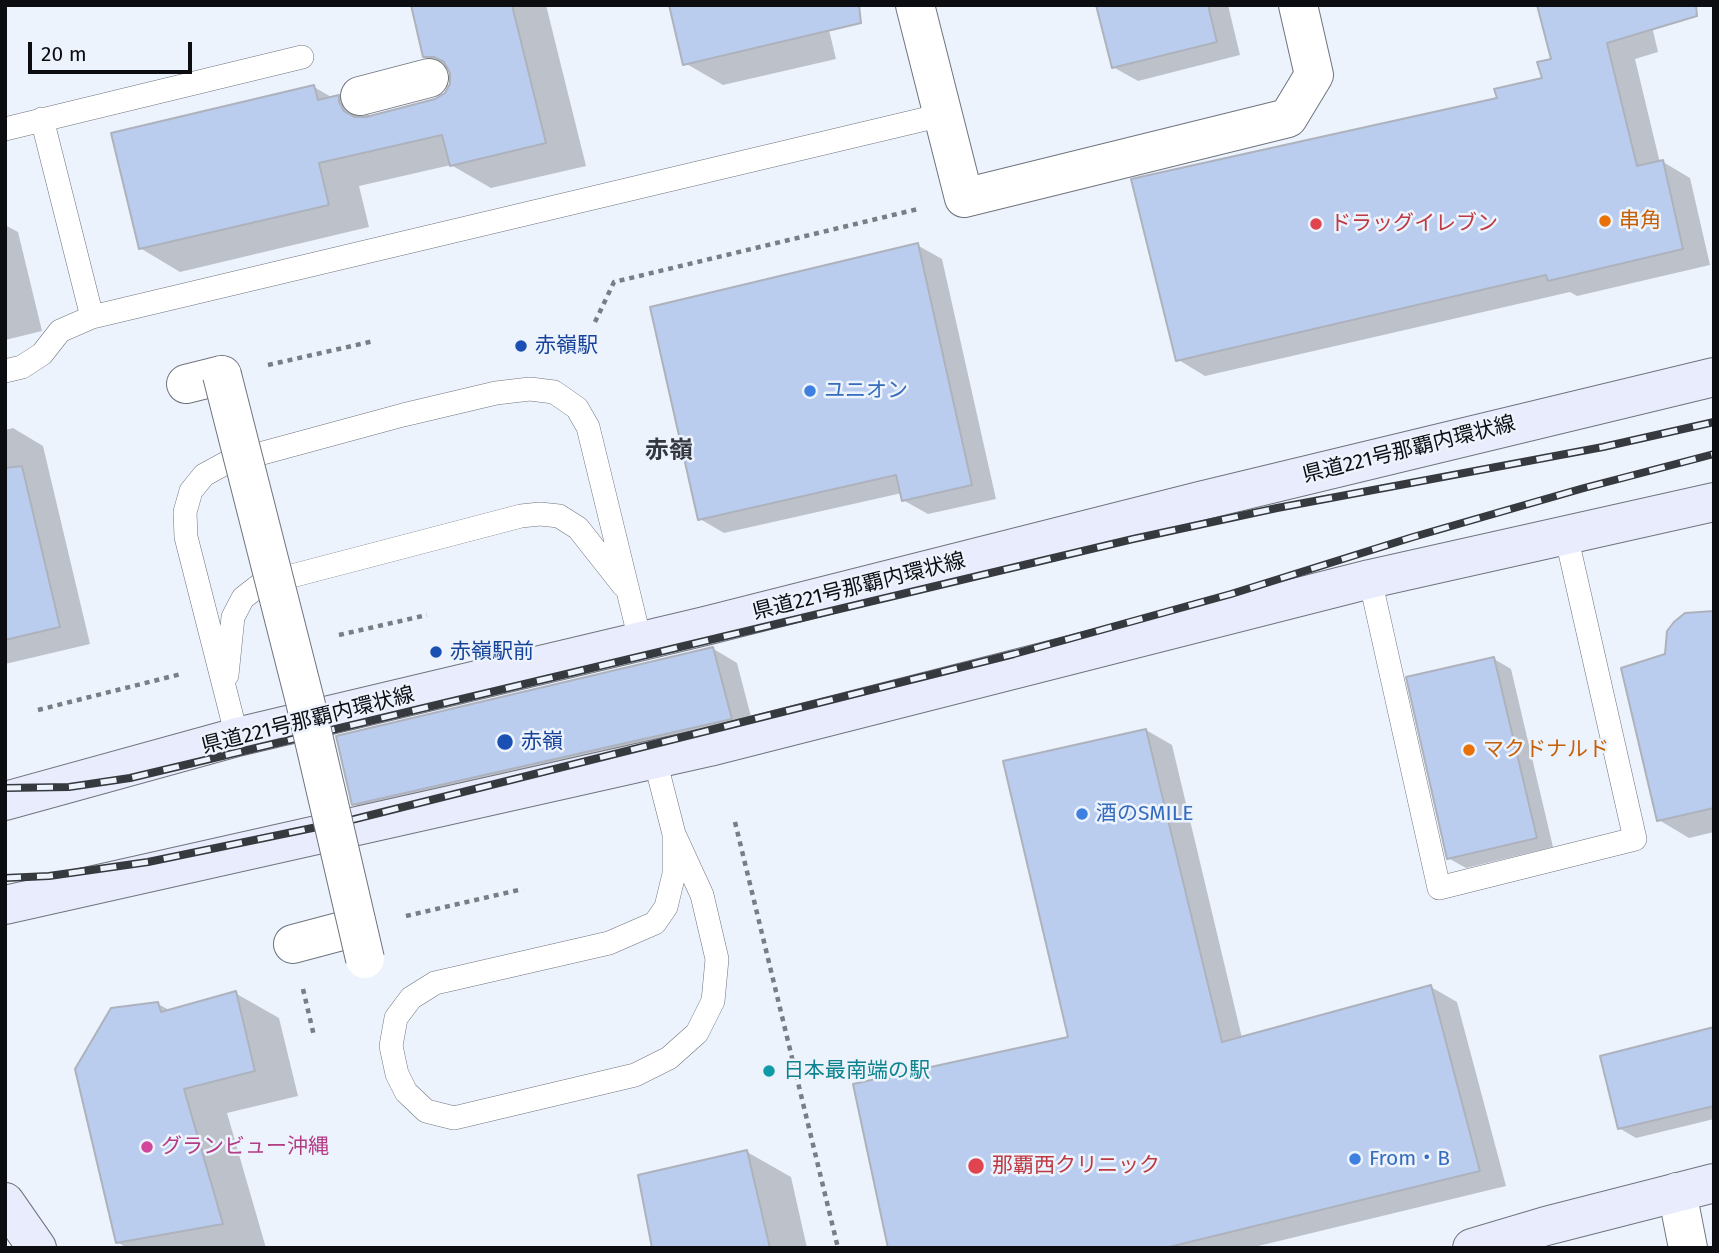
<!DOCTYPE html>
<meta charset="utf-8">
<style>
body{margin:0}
#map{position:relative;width:1719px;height:1253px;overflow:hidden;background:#edf3fd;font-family:"Fira Sans",sans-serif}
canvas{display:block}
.frame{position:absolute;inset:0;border:7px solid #0b0d11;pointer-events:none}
.scale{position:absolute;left:28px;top:42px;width:164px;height:32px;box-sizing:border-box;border:4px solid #0b0d11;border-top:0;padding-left:9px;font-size:21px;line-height:24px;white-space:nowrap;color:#0b0d11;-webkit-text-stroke:5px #edf3fd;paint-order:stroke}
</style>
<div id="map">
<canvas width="1719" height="1253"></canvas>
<div class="frame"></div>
<div class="scale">20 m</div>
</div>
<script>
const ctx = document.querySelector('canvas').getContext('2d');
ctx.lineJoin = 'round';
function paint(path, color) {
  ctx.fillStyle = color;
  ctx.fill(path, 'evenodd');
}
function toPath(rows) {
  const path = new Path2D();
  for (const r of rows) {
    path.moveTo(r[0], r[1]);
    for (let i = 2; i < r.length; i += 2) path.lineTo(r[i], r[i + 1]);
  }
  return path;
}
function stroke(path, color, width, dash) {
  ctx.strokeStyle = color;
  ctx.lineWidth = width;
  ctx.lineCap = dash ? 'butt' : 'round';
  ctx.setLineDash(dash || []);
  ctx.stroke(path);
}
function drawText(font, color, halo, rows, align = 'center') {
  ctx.font = font + ' "Fira Sans","Noto Sans JP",sans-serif';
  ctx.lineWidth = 5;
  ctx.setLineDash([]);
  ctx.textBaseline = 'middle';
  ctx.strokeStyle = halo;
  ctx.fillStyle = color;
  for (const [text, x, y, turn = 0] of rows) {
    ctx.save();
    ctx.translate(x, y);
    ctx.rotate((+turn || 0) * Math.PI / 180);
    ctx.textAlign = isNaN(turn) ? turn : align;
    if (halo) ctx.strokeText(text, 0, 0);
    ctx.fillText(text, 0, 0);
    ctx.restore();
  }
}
paint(toPath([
 [413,5,546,5,586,166,491,188,451,165,359,186,369,227,180,272,140,248,314,87,333,98,339,97,373,117,436,101,446,94,452,85,451,71,425,56],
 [823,5,836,59,723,85,685,63],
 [1097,5,1228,5,1240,55,1138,81,1113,67],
 [1647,5,1658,52,1635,59,1660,163,1663,162,1690,178,1710,265,1577,296,1570,292,1205,376,1177,359,1499,99,1545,79,1553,60],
 [5,225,18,232,42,331,5,340],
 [917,245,942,259,996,499,928,514,903,500,902,493,724,533,700,519],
 [13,428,43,446,90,644,5,664,5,430],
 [1714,622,1714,832,1689,838,1659,820,1667,656],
 [712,648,737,663,755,732,378,818,353,804],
 [1494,659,1511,669,1553,847,1466,868,1448,858],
 [1146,730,1172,745,1242,1038,1431,987,1457,1002,1506,1186,1250,1248,890,1248,1070,1038],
 [235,993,279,1018,298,1096,227,1113,266,1248,127,1248,117,1242,158,1004,171,1011],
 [1714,1033,1714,1119,1636,1138,1619,1128],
 [747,1152,791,1177,807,1248,654,1248]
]), '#0003');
const building = toPath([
 [411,5,512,5,546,143,450,166,442,135,319,163,329,205,139,249,111,133,314,85,318,100,339,95,339,102,344,111,355,117,366,117,435,99,445,93,450,84,450,73,444,62,434,57,423,57,411,5],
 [669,5,859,5,861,23,683,65,669,5],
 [1096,5,1208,5,1217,42,1112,68,1096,5],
 [1537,5,1696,5,1697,16,1607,43,1637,166,1663,160,1683,249,1548,281,1546,275,1176,361,1131,179,1497,98,1494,89,1542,78,1537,62,1551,59,1537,5],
 [918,243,972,485,902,501,896,475,698,520,650,307,918,243],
 [22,466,60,627,5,640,5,468,22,466],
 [1714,611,1714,808,1657,821,1621,668,1665,654,1667,631,1674,622,1685,613,1714,611],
 [713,647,732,719,352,805,336,736,713,647],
 [1494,657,1537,838,1447,859,1406,677,1494,657],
 [1146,729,1222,1042,1431,985,1480,1171,1165,1248,888,1248,853,1084,1068,1037,1003,761,1146,729],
 [236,991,255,1071,184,1089,223,1224,116,1243,75,1069,111,1008,158,1002,161,1012,236,991],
 [1714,1027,1714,1106,1618,1129,1600,1056,1714,1027],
 [747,1150,770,1248,652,1248,638,1175,747,1150]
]);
paint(building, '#bacdef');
stroke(building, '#adb2bc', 2);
const lane = toPath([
 [42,119,92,317],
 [5,129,302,57],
 [5,371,22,367,42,354,60,331,92,317,942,115],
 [1370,579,1439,888,1635,839,1566,535],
 [227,675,233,617,243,598,261,584,521,516,540,514,559,516,578,528,623,585],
 [237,737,186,537,185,512,191,491,204,475,226,463,403,415,496,393,530,389,554,392,577,408,588,427,640,640],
 [655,760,674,834,702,895,717,959,713,1001,697,1033,669,1058,635,1075,454,1118,426,1111,406,1092,397,1074,391,1046,396,1018,411,998,435,983,609,943,655,923,666,907,674,874,674,834]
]);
const street = toPath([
 [915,5,964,198,1288,118,1314,75,1298,5],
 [360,96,429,78],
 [186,384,222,375],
 [293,944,357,927],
 [1677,1192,1688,1248]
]);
const secondary = toPath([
 [5,801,237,737,705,626,1200,501,1714,377],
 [5,905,709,747,1370,579,1714,502],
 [5,1202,37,1248],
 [1472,1248,1546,1226,1714,1183]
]);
stroke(lane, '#6f747d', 24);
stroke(street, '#6f747d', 40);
stroke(secondary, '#6f747d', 40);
stroke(toPath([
 [595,322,614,282,918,209],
 [268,365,374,341],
 [339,635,427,615],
 [38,710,181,674],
 [735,822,838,1248],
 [406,916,523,889],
 [303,989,314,1036]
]), '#797d84', 4.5, [5, 5]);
stroke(lane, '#fff', 23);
stroke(street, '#fff', 38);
stroke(secondary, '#e9ecfc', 38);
const rail = toPath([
 [5,788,69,787,130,778,1133,539,1277,508,1603,447,1714,422],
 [5,878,49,876,148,862,351,820,1014,654,1231,594,1413,537,1584,488,1714,454]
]);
stroke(rail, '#36393e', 8);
stroke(rail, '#edf3fd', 5, [16]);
const streetBridge = toPath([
 [222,375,305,701,365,959]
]);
stroke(streetBridge, '#6f747d', 40, []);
stroke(streetBridge, '#fff', 38);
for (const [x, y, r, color] of [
 [1605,221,7,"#e8710a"],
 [1316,224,7,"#e0444e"],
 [521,346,7,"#1a4fb4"],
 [810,391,7,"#3f7fe0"],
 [436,652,7,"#1a4fb4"],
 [505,742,9,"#1a4fb4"],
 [1469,750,7,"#e8710a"],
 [1082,814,7,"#3f7fe0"],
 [769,1071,7,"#0f9aa8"],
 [147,1147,7,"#d1479c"],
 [1355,1159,7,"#3f7fe0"],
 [976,1166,9,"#e0444e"]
]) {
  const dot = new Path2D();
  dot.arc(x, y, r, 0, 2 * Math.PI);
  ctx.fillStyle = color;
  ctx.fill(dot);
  stroke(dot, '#edf3fd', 2.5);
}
drawText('21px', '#c56008', '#edf3fd', [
 ["串角",1619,221],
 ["マクドナルド",1483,750]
], 'left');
drawText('21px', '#be3a42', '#edf3fd', [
 ["ドラッグイレブン",1330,224],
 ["那覇西クリニック",992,1166]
], 'left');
drawText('21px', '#164399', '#edf3fd', [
 ["赤嶺駅",535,346],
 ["赤嶺駅前",450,652],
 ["赤嶺",521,742]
], 'left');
drawText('21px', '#366cbe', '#edf3fd', [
 ["ユニオン",824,391],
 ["酒のSMILE",1096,814],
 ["From・B",1369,1159]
], 'left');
drawText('21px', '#0b0d11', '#edf3fd', [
 ["県道221号那覇内環状線",1409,450,-14],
 ["県道221号那覇内環状線",859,587,-14],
 ["県道221号那覇内環状線",308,721,-14]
]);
drawText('21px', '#0d838f', '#edf3fd', [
 ["日本最南端の駅",783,1071]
], 'left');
drawText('21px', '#b23c85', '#edf3fd', [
 ["グランビュー沖縄",161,1147]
], 'left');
drawText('bold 24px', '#333840', '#edf3fd', [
 ["赤嶺",669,451]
]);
</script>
